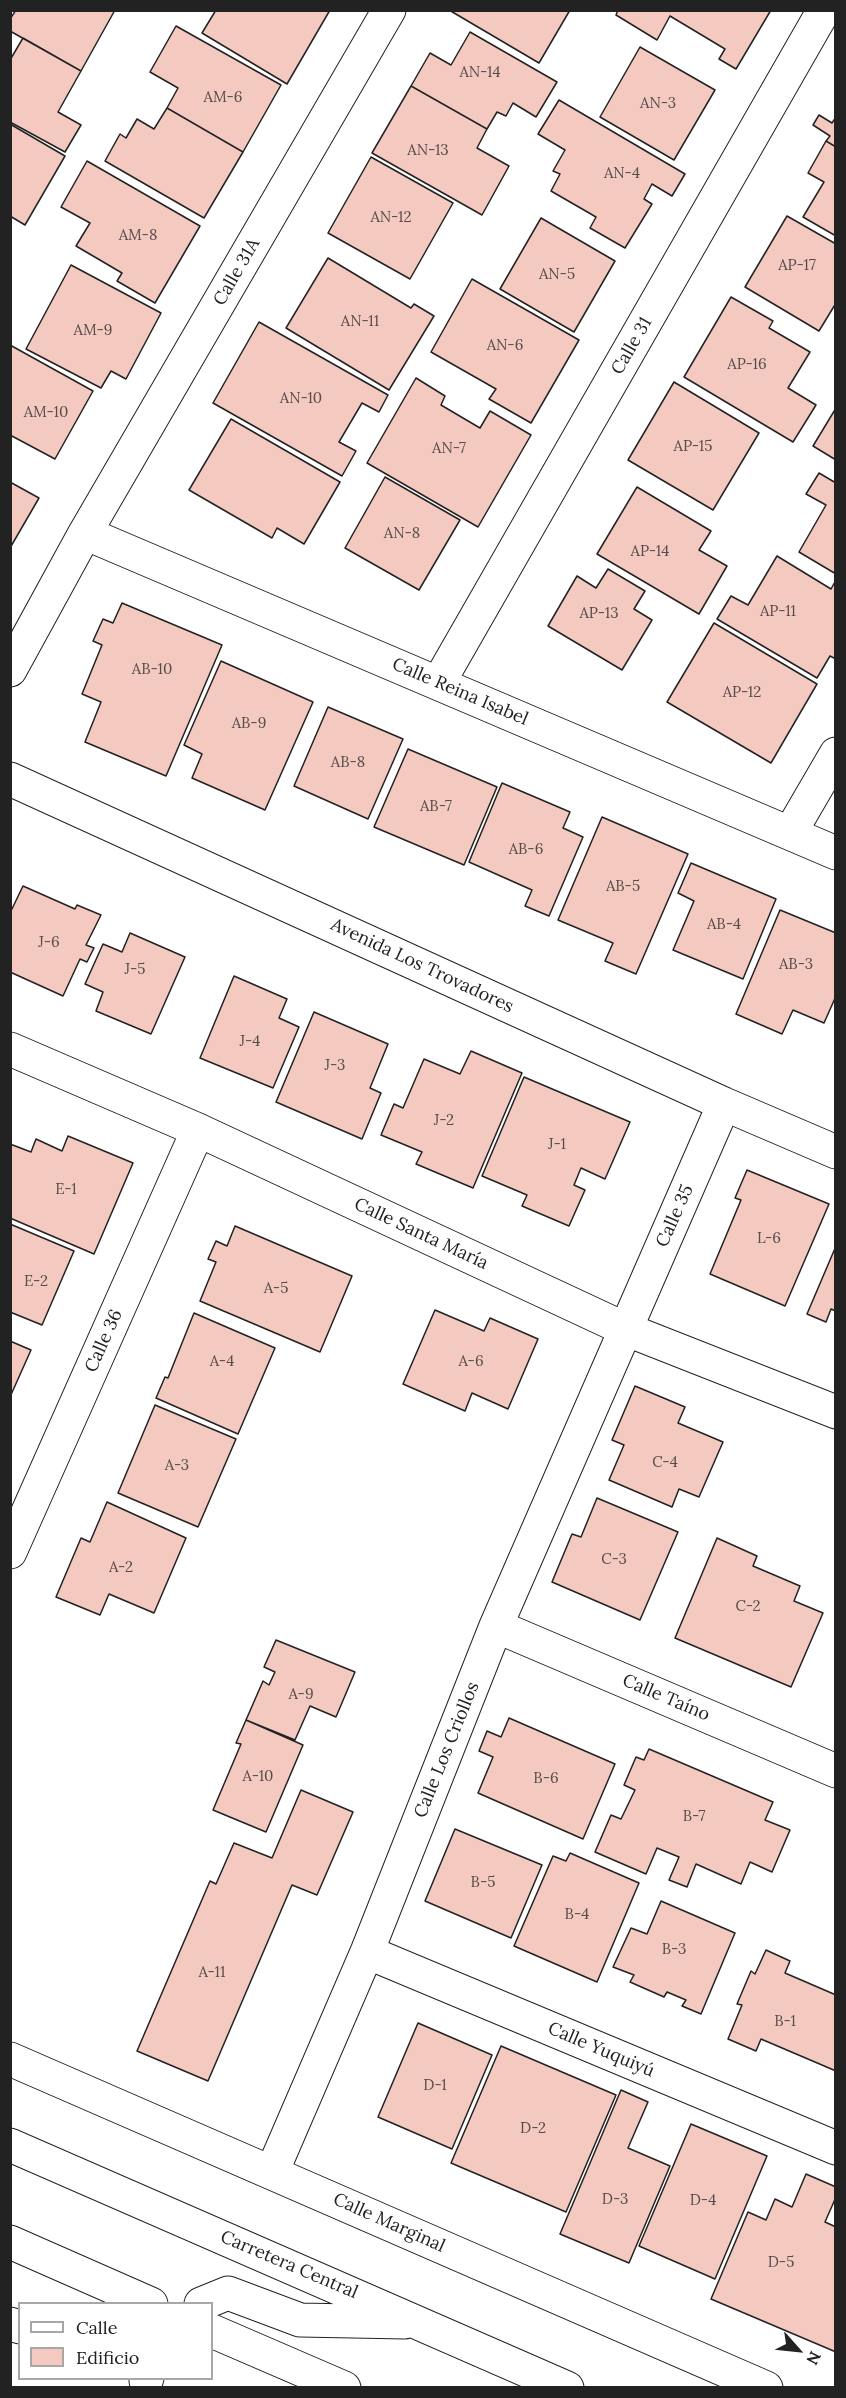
<!DOCTYPE html>
<meta charset="utf-8">
<style>
body{margin:0}
#map{position:relative;width:846px;height:2398px;overflow:hidden;background:#fff;font-family:Lora,serif}
canvas{display:block}
.frame{position:absolute;inset:0;border:12px solid #222;pointer-events:none}
.legend{position:absolute;left:18px;top:2302px;width:195px;height:78px;box-sizing:border-box;background:#fff;border:2px solid #a7a7a7;margin:0;padding:8px 10px;list-style:none;font-size:18px;color:#222}
.legend li{display:flex;align-items:center;gap:12px;height:30px}
.legend b{width:30px;border:2px solid #a7a7a7}
.north{position:absolute;left:768px;top:2320px;width:60px;height:60px;-webkit-text-stroke:4px #fff;paint-order:stroke;rotate:117deg;font-size:16px;font-weight:700;line-height:24px;text-align:center;color:#222}
.north::after{content:'';display:block;margin:auto;width:21px;height:27px;background:#222;clip-path:polygon(50% 0,100% 100%,50% 72%,0 100%)}
</style>
<div id="map">
<canvas width="846" height="2398"></canvas>
<div class="frame"></div>
<ul class="legend">
<li><b style="height:8px;background:#fff"></b>Calle</li>
<li><b style="height:16px;background:#f3c9c0"></b>Edificio</li>
</ul>
<div class="north">N</div>
</div>
<script>
const ctx = document.querySelector('canvas').getContext('2d');
ctx.lineJoin = 'round';
function paint(path, color) {
  ctx.fillStyle = color;
  ctx.fill(path, 'evenodd');
}
function toPath(rows) {
  const path = new Path2D();
  for (const r of rows) {
    path.moveTo(r[0], r[1]);
    for (let i = 2; i < r.length; i += 2) path.lineTo(r[i], r[i + 1]);
  }
  return path;
}
function stroke(path, color, width, dash) {
  ctx.strokeStyle = color;
  ctx.lineWidth = width;
  ctx.lineCap = dash ? 'butt' : 'round';
  ctx.setLineDash(dash || []);
  ctx.stroke(path);
}
function drawText(font, color, halo, rows, align = 'center') {
  ctx.font = font + ' Lora,serif';
  ctx.lineWidth = 4.5;
  ctx.setLineDash([]);
  ctx.textBaseline = 'middle';
  ctx.strokeStyle = halo;
  ctx.fillStyle = color;
  for (const [text, x, y, turn = 0] of rows) {
    ctx.save();
    ctx.translate(x, y);
    ctx.rotate((+turn || 0) * Math.PI / 180);
    ctx.textAlign = isNaN(turn) ? turn : align;
    if (halo) ctx.strokeText(text, 0, 0);
    ctx.fillText(text, 0, 0);
    ctx.restore();
  }
}
const building = toPath([
 [16,10,115,10,81,71,10,31,10,19,16,10],
 [216,10,330,10,287,84,202,33,216,10],
 [449,10,570,10,539,63,449,10],
 [618,10,771,10,736,69,719,59,725,49,670,16,657,40,616,15,618,10],
 [176,26,281,85,243,152,167,108,178,88,150,72,176,26],
 [470,32,557,82,536,117,513,103,506,116,497,112,487,129,411,86,430,53,451,65,470,32],
 [23,38,81,71,58,112,81,125,65,152,10,122,10,60,23,38],
 [640,47,715,90,674,160,600,117,640,47],
 [411,86,487,129,477,148,509,166,482,215,372,153,411,86],
 [559,100,685,174,672,196,652,184,644,199,652,204,625,248,590,228,596,217,551,191,560,174,553,171,565,150,538,134,559,100],
 [167,108,243,152,204,218,105,161,120,134,126,138,137,119,154,129,167,108],
 [819,115,832,123,836,117,836,147,826,141,830,136,813,125,819,115],
 [10,124,65,156,25,225,10,216,10,124],
 [826,141,836,147,836,236,803,217,824,182,808,173,826,141],
 [371,157,453,203,410,279,328,233,371,157],
 [87,161,200,226,155,303,117,281,122,273,76,246,90,223,61,207,87,161],
 [787,216,836,244,836,303,819,331,745,287,787,216],
 [541,218,615,261,574,332,500,289,541,218],
 [328,258,411,308,414,304,434,316,389,390,286,328,328,258],
 [71,265,161,313,126,379,111,371,101,388,26,349,71,265],
 [472,279,579,340,531,423,489,399,496,389,431,352,472,279],
 [731,297,773,321,769,328,810,352,788,388,816,405,793,442,684,377,731,297],
 [259,322,388,395,379,412,362,403,339,442,356,451,342,476,213,403,259,322],
 [10,345,93,391,55,459,10,435,10,345],
 [416,378,445,396,441,405,480,428,490,411,531,435,478,527,367,463,416,378],
 [674,382,759,433,713,510,628,460,674,382],
 [836,408,836,460,813,446,836,408],
 [231,419,340,482,304,544,277,528,272,538,189,490,231,419],
 [819,473,836,483,836,574,799,552,826,505,806,494,819,473],
 [385,477,460,520,419,590,345,548,385,477],
 [10,482,39,498,10,548,10,482],
 [637,487,711,531,699,550,727,566,699,614,597,554,637,487],
 [777,556,831,589,836,580,836,659,830,656,817,678,717,619,731,596,748,605,777,556],
 [608,569,645,591,634,609,652,620,622,670,548,626,577,576,596,588,608,569],
 [122,603,222,645,166,776,85,742,101,702,82,694,102,645,93,641,103,619,113,623,122,603],
 [714,623,817,684,771,763,667,702,714,623],
 [221,661,313,702,265,810,192,778,202,754,184,745,221,661],
 [328,707,403,739,368,819,294,786,328,707],
 [408,749,497,787,464,865,374,827,408,749],
 [502,783,570,812,563,828,583,837,549,916,525,906,532,890,469,862,502,783],
 [602,817,688,854,636,974,605,961,613,943,558,920,602,817],
 [691,863,776,899,743,979,673,950,694,901,678,893,691,863],
 [23,886,75,909,77,905,101,915,86,945,94,948,87,962,80,959,63,996,10,972,10,913,23,886],
 [780,910,836,933,836,996,824,1023,793,1010,782,1034,736,1014,780,910],
 [130,933,185,957,151,1034,96,1011,103,992,85,984,103,944,122,952,130,933],
 [234,976,287,999,279,1018,299,1027,273,1088,200,1058,234,976],
 [314,1012,388,1044,370,1088,381,1093,362,1139,276,1102,314,1012],
 [471,1051,522,1073,473,1188,416,1164,422,1152,381,1135,394,1104,403,1108,424,1059,460,1074,471,1051],
 [524,1077,630,1122,605,1179,581,1168,574,1185,585,1190,569,1226,522,1206,527,1195,482,1176,524,1077],
 [68,1136,133,1163,94,1254,10,1218,10,1144,31,1152,36,1139,62,1151,68,1136],
 [747,1170,829,1204,785,1306,710,1274,741,1200,735,1198,747,1170],
 [10,1224,74,1251,42,1325,10,1312,10,1224],
 [235,1226,352,1276,320,1352,200,1301,216,1262,208,1259,216,1241,227,1246,235,1226],
 [836,1246,836,1311,831,1309,826,1322,807,1314,836,1246],
 [435,1310,484,1331,490,1318,538,1339,508,1409,472,1393,465,1411,403,1384,435,1310],
 [194,1313,275,1348,238,1434,156,1398,165,1377,168,1378,194,1313],
 [10,1341,31,1350,10,1397,10,1341],
 [635,1386,685,1407,678,1423,723,1442,699,1497,679,1489,672,1507,609,1480,624,1445,612,1440,635,1386],
 [155,1405,236,1439,198,1527,118,1493,155,1405],
 [597,1498,678,1532,640,1620,552,1582,572,1534,581,1537,597,1498],
 [107,1502,186,1538,154,1613,109,1594,100,1615,56,1597,81,1538,90,1542,107,1502],
 [717,1538,757,1556,753,1566,800,1586,794,1601,823,1613,791,1687,675,1638,717,1538],
 [276,1640,355,1672,336,1717,310,1706,295,1740,246,1720,263,1681,269,1685,275,1672,264,1667,276,1640],
 [509,1718,615,1764,583,1839,478,1793,493,1757,479,1751,487,1731,501,1737,509,1718],
 [246,1720,303,1745,266,1832,213,1810,241,1744,236,1743,246,1720],
 [649,1749,773,1802,765,1820,790,1830,772,1872,750,1862,741,1884,696,1864,687,1887,669,1880,679,1857,657,1848,646,1874,595,1852,611,1815,621,1819,635,1790,624,1785,636,1757,644,1760,649,1749],
 [301,1790,353,1812,317,1895,292,1885,208,2081,137,2051,210,1881,216,1884,234,1843,272,1858,301,1790],
 [455,1829,542,1865,511,1938,425,1901,455,1829],
 [570,1853,639,1883,597,1982,514,1946,553,1856,566,1861,570,1853],
 [661,1901,735,1933,701,2014,682,2006,686,2000,667,1992,664,1997,630,1982,634,1975,613,1967,631,1928,647,1934,661,1901],
 [766,1950,790,1961,785,1973,836,1995,836,2071,761,2039,756,2051,728,2039,742,2005,737,2004,751,1971,755,1974,766,1950],
 [418,2023,492,2055,452,2149,378,2117,418,2023],
 [501,2046,616,2095,566,2212,451,2163,501,2046],
 [621,2090,648,2102,628,2148,670,2166,629,2263,560,2234,621,2090],
 [691,2124,767,2156,715,2279,639,2246,691,2124],
 [806,2174,836,2187,836,2197,825,2222,836,2227,836,2352,711,2299,748,2212,766,2220,775,2199,792,2207,806,2174]
]);
paint(building, '#f3c9c0');
stroke(building, '#222', 1.5);
const street = toPath([
 [85,533,836,853],
 [10,670,85,533,389,10],
 [439,682,824,10],
 [10,779,724,1104,836,1152],
 [790,833,836,754],
 [10,1049,198,1130,625,1329,836,1412],
 [10,1552,198,1130],
 [496,1626,836,1771],
 [367,1952,836,2148],
 [10,2059,766,2388],
 [272,2172,367,1952,496,1626,724,1104],
 [10,2324,20,2327]
]);
const primary = toPath([
 [10,2145,567,2388],
 [10,2242,151,2304],
 [201,2304,228,2293,300,2320,405,2322],
 [212,2331,344,2388],
 [146,2381,147,2378]
]);
stroke(street, '#222', 35);
stroke(primary, '#222', 35);
stroke(street, '#fff', 33);
stroke(primary, '#fff', 33);
drawText('15px', '#564c4a', null, [
 ["AN-14",480,73],
 ["AM-6",223,98],
 ["AN-3",658,104],
 ["AN-13",428,151],
 ["AN-4",622,174],
 ["AN-12",391,218],
 ["AM-8",138,236],
 ["AP-17",797,266],
 ["AN-5",557,275],
 ["AN-11",360,322],
 ["AM-9",93,331],
 ["AN-6",505,346],
 ["AP-16",747,365],
 ["AN-10",301,399],
 ["AM-10",46,413],
 ["AP-15",693,447],
 ["AN-7",449,449],
 ["AN-8",402,534],
 ["AP-14",650,552],
 ["AP-11",778,612],
 ["AP-13",599,614],
 ["AB-10",152,670],
 ["AP-12",742,693],
 ["AB-9",249,724],
 ["AB-8",348,763],
 ["AB-7",436,807],
 ["AB-6",526,850],
 ["AB-5",623,887],
 ["AB-4",724,925],
 ["J-6",49,943],
 ["AB-3",796,965],
 ["J-5",135,970],
 ["J-4",250,1042],
 ["J-3",335,1066],
 ["J-2",444,1121],
 ["J-1",557,1145],
 ["E-1",66,1190],
 ["L-6",769,1239],
 ["E-2",36,1282],
 ["A-5",276,1289],
 ["A-4",222,1362],
 ["A-6",471,1362],
 ["C-4",665,1463],
 ["A-3",177,1466],
 ["C-3",614,1560],
 ["A-2",121,1568],
 ["C-2",748,1607],
 ["A-9",301,1695],
 ["A-10",258,1777],
 ["B-6",546,1779],
 ["B-7",694,1817],
 ["B-5",483,1883],
 ["B-4",577,1915],
 ["B-3",674,1950],
 ["A-11",212,1973],
 ["B-1",785,2022],
 ["D-1",435,2086],
 ["D-2",533,2129],
 ["D-3",615,2200],
 ["D-4",703,2201],
 ["D-5",781,2263]
]);
drawText('18px', '#222', '#fff', [
 ["Calle 31A",237,272,-60],
 ["Calle 31",632,346,-60],
 ["Calle Reina Isabel",460,692,23],
 ["Avenida Los Trovadores",422,966,25],
 ["Calle 35",675,1216,-66],
 ["Calle Santa María",421,1234,25],
 ["Calle 36",104,1341,-66],
 ["Calle Taíno",666,1698,23],
 ["Calle Los Criollos",447,1750,-68],
 ["Calle Yuquiyú",601,2050,23],
 ["Calle Marginal",389,2223,24],
 ["Carretera Central",289,2265,23]
]);
</script>
